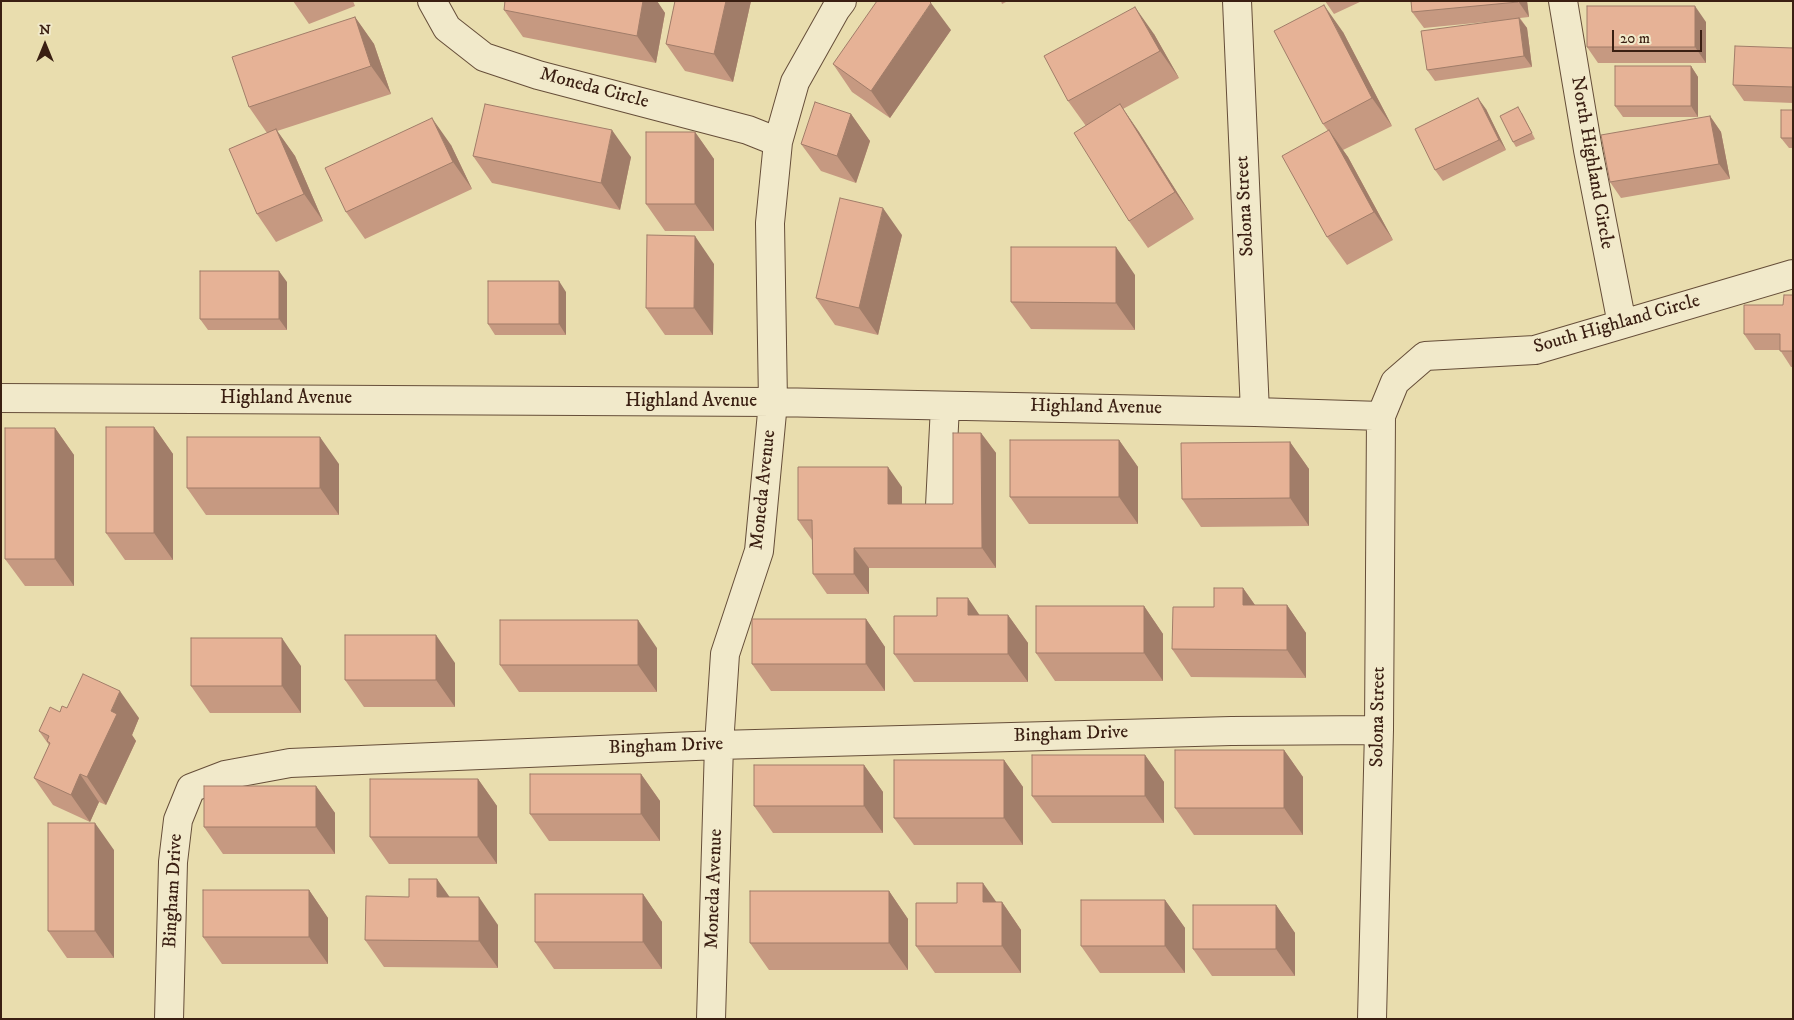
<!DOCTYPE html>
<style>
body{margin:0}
#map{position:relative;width:1794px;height:1020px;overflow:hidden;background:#e9ddae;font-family:"IM FELL DW Pica",serif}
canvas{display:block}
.frame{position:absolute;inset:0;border:2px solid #3a1f12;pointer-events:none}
.north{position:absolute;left:20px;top:20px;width:50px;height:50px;-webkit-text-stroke:4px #f1e9ca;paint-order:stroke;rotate:0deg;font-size:14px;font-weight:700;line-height:20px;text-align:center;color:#3a1f12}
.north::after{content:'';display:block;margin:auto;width:18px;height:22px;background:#3a1f12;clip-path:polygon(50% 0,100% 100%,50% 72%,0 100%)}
.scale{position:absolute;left:1612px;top:30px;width:90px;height:22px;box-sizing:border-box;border:2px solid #3a1f12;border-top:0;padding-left:6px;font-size:15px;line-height:18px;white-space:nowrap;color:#3a1f12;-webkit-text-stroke:4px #f1e9ca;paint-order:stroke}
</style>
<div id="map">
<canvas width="1794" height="1020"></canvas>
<div class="frame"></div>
<div class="north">N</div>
<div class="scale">20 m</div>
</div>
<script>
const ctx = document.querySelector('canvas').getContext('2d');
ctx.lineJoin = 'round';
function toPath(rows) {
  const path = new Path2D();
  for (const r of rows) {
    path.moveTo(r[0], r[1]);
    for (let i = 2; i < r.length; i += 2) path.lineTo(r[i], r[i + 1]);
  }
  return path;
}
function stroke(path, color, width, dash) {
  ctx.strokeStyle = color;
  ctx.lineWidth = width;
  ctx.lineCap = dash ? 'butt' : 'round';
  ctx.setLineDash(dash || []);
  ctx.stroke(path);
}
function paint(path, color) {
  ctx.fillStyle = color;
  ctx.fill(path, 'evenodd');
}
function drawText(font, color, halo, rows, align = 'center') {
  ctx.font = font + ' "IM FELL DW Pica",serif';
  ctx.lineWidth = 4;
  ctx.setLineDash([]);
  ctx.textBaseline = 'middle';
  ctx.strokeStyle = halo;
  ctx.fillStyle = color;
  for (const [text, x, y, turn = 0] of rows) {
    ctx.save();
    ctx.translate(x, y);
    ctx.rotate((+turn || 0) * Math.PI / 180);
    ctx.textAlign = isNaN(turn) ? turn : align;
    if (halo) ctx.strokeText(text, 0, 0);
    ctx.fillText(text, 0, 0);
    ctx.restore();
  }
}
const minor = toPath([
 [432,1,447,28,484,57,538,75,748,130,778,142],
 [1237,1,1255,412],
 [1563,1,1588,150,1622,324],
 [1,398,773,402,1255,412,1381,416],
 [940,506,945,406],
 [169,1019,173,862,178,820,191,788,225,775,290,763,719,745,1231,731,1379,730],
 [711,1019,719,745,725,654,759,551,773,402,770,223,778,142,795,82,836,9,842,1],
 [1372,1019,1379,730,1381,416,1395,382,1425,356,1535,350,1793,274]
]);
stroke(minor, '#664e39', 30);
stroke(minor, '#f1e9ca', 28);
paint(toPath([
 [293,1,353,1,355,6,309,24],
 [505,1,657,1,665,13,656,63,523,37,504,10],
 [675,1,751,1,733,82,685,71,666,44],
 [1001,1,1008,1,1002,4],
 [1325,1,1362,1,1334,14],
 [1411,1,1527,1,1529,17,1520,18,1527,28,1532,67,1435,81,1427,70,1495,21,1424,28,1412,12],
 [355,17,374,44,391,94,277,131,295,156,323,221,276,242,257,214,267,133,249,107],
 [1706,22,1706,63,1598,63,1587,47],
 [951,30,890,118,852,92,833,64],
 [1343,32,1392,126,1343,150,1348,157,1393,240,1347,265,1327,237,1328,131,1323,124],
 [1154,34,1179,78,1123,109,1139,132,1194,219,1148,248,1129,221,1086,126,1068,101],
 [1793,48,1793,103,1744,101,1733,85],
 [1691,66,1698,77,1698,117,1623,117,1615,106],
 [1486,109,1506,150,1443,181,1435,170],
 [1793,110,1793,148,1789,148,1781,138],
 [1522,113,1535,139,1516,147,1513,142],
 [851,114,870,141,856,183,821,171,801,144],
 [1710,116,1721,132,1730,179,1621,198,1610,182],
 [695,132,714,159,714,231,665,231,646,204],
 [451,145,472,189,365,239,346,212],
 [473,156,631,157,620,210,492,183],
 [902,235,878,335,835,325,816,298],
 [714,264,713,335,665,335,646,308],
 [1135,275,1135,330,1031,329,1011,302],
 [287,282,287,330,208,330,200,319],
 [566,292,566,335,495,335,488,324],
 [1793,295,1793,367,1791,367,1780,350,1755,350,1744,334,1783,305],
 [154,427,173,454,173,560,125,560,106,533],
 [55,428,74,455,74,586,25,586,5,559],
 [981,433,996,453,996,568,869,568,869,594,827,594,813,574,812,540,798,520,902,487,902,504,953,504],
 [1119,440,1138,467,1138,524,1029,524,1010,497],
 [1290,442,1309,469,1309,526,1201,527,1182,499],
 [339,464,339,515,206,515,187,488],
 [1243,588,1255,605,1287,605,1306,633,1306,678,1191,677,1172,649,1214,607],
 [1144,606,1163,634,1163,681,1055,681,1036,653],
 [980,615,1008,615,1028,643,1028,682,914,682,894,654,937,616],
 [866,619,885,647,885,691,771,691,752,664],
 [657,648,657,692,519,692,500,665],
 [455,663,455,707,364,707,345,680],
 [301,666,301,713,210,713,191,686],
 [67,708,139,718,132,735,136,741,106,805,99,802,90,822,53,805,34,778,49,745,39,731],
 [1284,750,1303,777,1303,835,1194,835,1175,808],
 [1145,755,1164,782,1164,823,1052,823,1032,796],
 [1004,760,1023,787,1023,845,914,845,894,818],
 [864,765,883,792,883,833,773,833,754,806],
 [641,774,660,801,660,841,549,841,530,814],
 [478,779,497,806,497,864,389,864,370,837],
 [316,786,335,813,335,854,223,854,204,827],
 [114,850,114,958,67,958,48,931],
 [309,890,328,918,328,964,222,964,203,937],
 [889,891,908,919,908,970,769,970,750,943],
 [643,894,662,922,662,969,554,969,535,942],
 [409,897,450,897,498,925,498,968,384,967,365,940],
 [1165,900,1185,928,1185,973,1100,973,1081,946],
 [1002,902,1021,930,1021,973,935,973,916,946,957,903],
 [1276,905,1295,933,1295,976,1212,976,1193,949]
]), '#c69981');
paint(toPath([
 [643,1,657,1,665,13,656,63,637,36],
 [726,1,751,1,733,82,714,54],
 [1518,1,1527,1,1529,17],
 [931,3,951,30,890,118,871,91],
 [1324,5,1343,32,1392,126,1372,98],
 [1695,6,1706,22,1706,63,1695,47],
 [1135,7,1154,34,1179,78,1160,51],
 [355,17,374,44,391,94,371,66],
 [1519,18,1527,28,1532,67,1524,56],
 [1691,66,1698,77,1698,117,1691,106],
 [1478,98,1486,109,1506,150,1499,140],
 [1120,104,1139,132,1194,219,1175,192],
 [851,114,870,141,856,183,837,156],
 [1710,116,1721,132,1730,179,1719,164],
 [432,118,451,145,472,189,453,162],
 [276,129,295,156,323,221,304,194],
 [612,130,631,157,620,210,601,183],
 [1329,130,1348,157,1393,240,1374,212],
 [695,132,714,159,714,231,695,204],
 [883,208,902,235,878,335,859,308],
 [695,236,714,264,713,335,694,308],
 [1116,247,1135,275,1135,330,1116,303],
 [279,271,287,282,287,330,279,319],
 [559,281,566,292,566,335,559,324],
 [154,427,173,454,173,560,154,533],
 [55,428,74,455,74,586,55,559],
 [981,433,996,453,996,568,982,548],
 [320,437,339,464,339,515,320,488],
 [1119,440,1138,467,1138,524,1119,497],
 [1290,442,1309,469,1309,526,1290,498],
 [888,467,902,487,902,524,888,504],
 [854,548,869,568,869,594,854,574],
 [1243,588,1262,615,1243,605],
 [968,598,987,626,968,615],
 [1287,605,1306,633,1306,678,1287,650],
 [1144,606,1163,634,1163,681,1144,653],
 [1008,615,1028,643,1028,682,1008,654],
 [866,619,885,647,885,691,866,664],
 [638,620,657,648,657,692,638,665],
 [436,635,455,663,455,707,436,680],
 [282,638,301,666,301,713,282,686],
 [120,691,139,718,132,735,136,741,106,805,87,777,111,711],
 [1284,750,1303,777,1303,835,1284,808],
 [1145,755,1164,782,1164,823,1145,796],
 [1004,760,1023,787,1023,845,1004,818],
 [864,765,883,792,883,833,864,806],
 [80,774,99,802,90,822,71,795],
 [641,774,660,801,660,841,641,814],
 [478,779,497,806,497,864,478,837],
 [316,786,335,813,335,854,316,827],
 [95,823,114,850,114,958,95,931],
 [437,879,456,906,437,897],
 [983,883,1002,910,1002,902,1021,930,1021,973,1002,946,983,902],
 [309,890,328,918,328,964,309,937],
 [889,891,908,919,908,970,889,943],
 [643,894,662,922,662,969,643,942],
 [479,897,498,925,498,968,479,941],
 [1165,900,1185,928,1185,973,1165,946],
 [1276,905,1295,933,1295,976,1276,949]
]), '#a17d69');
const building = toPath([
 [505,1,643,1,637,36,504,10,505,1],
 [675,1,726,1,714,54,666,44,675,1],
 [877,1,929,1,931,3,871,91,833,64,877,1],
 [1411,1,1518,1,1518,2,1412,12,1411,1],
 [1324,5,1372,98,1323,124,1274,31,1324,5],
 [1587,6,1695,6,1695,47,1587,47,1587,6],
 [1135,7,1160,51,1068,101,1044,56,1135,7],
 [355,17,371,66,249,107,232,57,355,17],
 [1519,18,1524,56,1427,70,1421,31,1519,18],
 [1735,46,1793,48,1793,87,1733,85,1735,46],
 [1615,66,1691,66,1691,106,1615,106,1615,66],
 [1478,98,1499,140,1435,170,1415,129,1478,98],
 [815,102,851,114,837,156,801,144,815,102],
 [485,104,612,130,601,183,473,156,485,104],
 [1120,104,1175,192,1129,221,1074,133,1120,104],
 [1518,107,1532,133,1513,142,1500,116,1518,107],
 [1781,110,1793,110,1793,138,1781,138,1781,110],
 [1710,116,1719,164,1610,182,1601,135,1710,116],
 [432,118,453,162,346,212,325,168,432,118],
 [276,129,304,194,257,214,229,149,276,129],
 [1329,130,1374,212,1327,237,1282,156,1329,130],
 [646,132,695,132,695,204,646,204,646,132],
 [840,198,883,208,859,308,816,298,840,198],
 [647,235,695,236,694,308,646,308,647,235],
 [1011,247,1116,247,1116,303,1011,302,1011,247],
 [200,271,279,271,279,319,200,319,200,271],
 [488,281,559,281,559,324,488,324,488,281],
 [1784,295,1793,295,1793,351,1780,351,1780,334,1744,334,1744,305,1783,305,1784,295],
 [106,427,154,427,154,533,106,533,106,427],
 [5,428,55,428,55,559,5,559,5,428],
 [953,433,981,433,982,548,854,548,854,574,813,574,812,520,798,520,798,467,888,467,888,504,953,504,953,433],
 [187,437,320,437,320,488,187,488,187,437],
 [1010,440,1119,440,1119,497,1010,497,1010,440],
 [1290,442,1290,498,1182,499,1181,443,1290,442],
 [1214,588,1243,588,1243,605,1287,605,1287,650,1172,649,1173,607,1214,607,1214,588],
 [937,598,968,598,968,615,1008,615,1008,654,894,654,894,616,937,616,937,598],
 [1036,606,1144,606,1144,653,1036,653,1036,606],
 [752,619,866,619,866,664,752,664,752,619],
 [500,620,638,620,638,665,500,665,500,620],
 [345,635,436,635,436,680,345,680,345,635],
 [191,638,282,638,282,686,191,686,191,638],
 [83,674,120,691,111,711,117,714,87,777,80,774,71,795,34,778,50,743,47,741,49,736,39,731,50,707,60,712,62,706,67,708,83,674],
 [1175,750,1284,750,1284,808,1175,808,1175,750],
 [1032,755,1145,755,1145,796,1032,796,1032,755],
 [894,760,1004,760,1004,818,894,818,894,760],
 [754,765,864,765,864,806,754,806,754,765],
 [530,774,641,774,641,814,530,814,530,774],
 [370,779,478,779,478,837,370,837,370,779],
 [204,786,316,786,316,827,204,827,204,786],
 [48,823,95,823,95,931,48,931,48,823],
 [409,879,437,879,437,897,479,897,479,941,365,940,366,896,409,897,409,879],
 [957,883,983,883,983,902,1002,902,1002,946,916,946,916,903,957,903,957,883],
 [203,890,309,890,309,937,203,937,203,890],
 [750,891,889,891,889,943,750,943,750,891],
 [535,894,643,894,643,942,535,942,535,894],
 [1081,900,1165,900,1165,946,1081,946,1081,900],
 [1193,905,1276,905,1276,949,1193,949,1193,905]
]);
paint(building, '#e6b296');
stroke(building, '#a17d69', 1);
drawText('19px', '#3a1f12', '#f1e9ca', [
 ["Moneda Circle",594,89,15],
 ["North Highland Circle",1591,163,80],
 ["Solona Street",1246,206,-93],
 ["South Highland Circle",1617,325,-16],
 ["Highland Avenue",286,399],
 ["Highland Avenue",691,402],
 ["Highland Avenue",1096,408,1],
 ["Moneda Avenue",764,490,-84],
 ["Solona Street",1379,717,-89],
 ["Bingham Drive",1071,735,-2],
 ["Bingham Drive",666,747,-2],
 ["Moneda Avenue",715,889,-88],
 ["Bingham Drive",174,891,-87]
]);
</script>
